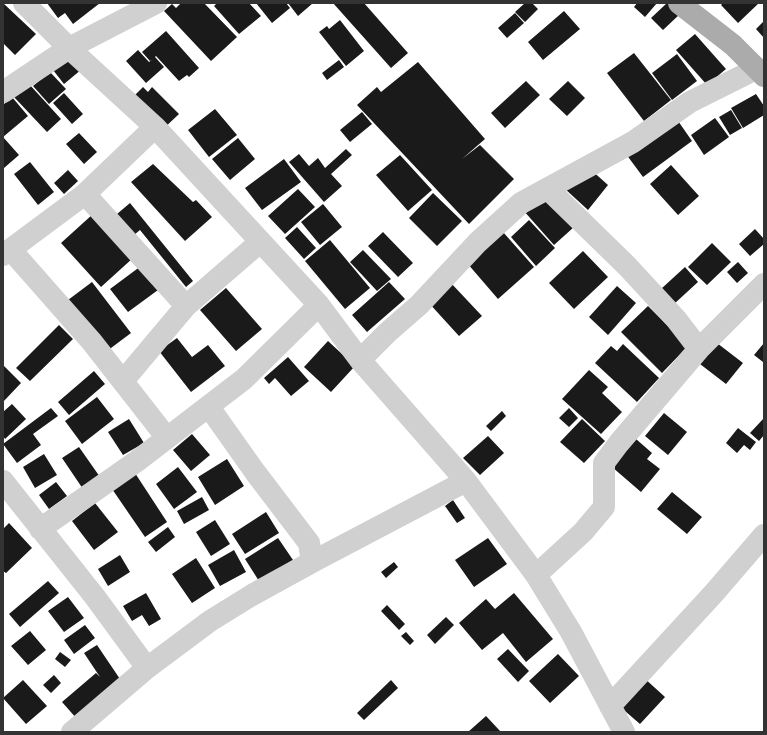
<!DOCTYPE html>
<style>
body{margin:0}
#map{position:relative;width:767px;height:735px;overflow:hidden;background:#fff;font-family:"Roboto Condensed",sans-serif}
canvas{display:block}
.frame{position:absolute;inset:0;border:4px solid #333;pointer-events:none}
</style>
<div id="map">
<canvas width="767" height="735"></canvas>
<div class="frame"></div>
</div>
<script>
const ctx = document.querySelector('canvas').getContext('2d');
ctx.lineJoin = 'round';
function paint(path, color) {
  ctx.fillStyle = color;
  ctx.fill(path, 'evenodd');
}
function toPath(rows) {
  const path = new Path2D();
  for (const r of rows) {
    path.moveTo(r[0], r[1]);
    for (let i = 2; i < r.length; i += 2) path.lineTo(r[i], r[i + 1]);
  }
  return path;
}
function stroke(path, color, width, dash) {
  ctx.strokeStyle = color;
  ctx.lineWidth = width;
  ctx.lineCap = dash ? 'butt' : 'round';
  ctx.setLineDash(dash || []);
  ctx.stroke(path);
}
paint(toPath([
 [3,3,36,34,15,55,3,43],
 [47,3,100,3,73,24,65,13,58,18],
 [181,3,204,3,237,37,211,61,164,11,172,4,176,8],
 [217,3,249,3,261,16,239,34,214,6],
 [256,3,286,3,290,8,272,23],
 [288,3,313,3,298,16],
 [333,3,364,3,408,53,391,68],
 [525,3,532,3,538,9,525,22,515,12],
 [637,3,657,3,645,17,634,7],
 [667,3,670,3,680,14,663,30,651,18],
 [723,3,759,3,738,23,721,5],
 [564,11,580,29,543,60,528,42],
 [515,13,524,23,507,38,498,28],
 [340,20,364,51,346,66,319,32,327,26,329,29],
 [764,21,764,38,756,29],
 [166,31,199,68,189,77,187,75,179,81,156,56,155,57,164,67,146,83,126,61,138,50,149,62,153,59,150,61,142,52],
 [695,34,726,69,707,85,676,50],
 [634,53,671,100,644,121,607,73],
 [677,54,697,81,672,100,652,73],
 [72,56,82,69,64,84,53,70],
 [339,60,344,67,327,80,322,73],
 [418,62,485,139,462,159,480,145,514,179,469,224,357,105,377,87,381,92],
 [50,72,66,89,49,104,33,86],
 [526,81,540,95,505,128,491,113],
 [568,81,585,98,567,116,549,99],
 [29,84,61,119,47,132,14,97],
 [143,87,148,92,152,87,179,114,161,131,130,100],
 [64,93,83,114,72,124,53,103],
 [756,94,764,106,764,115,743,128,731,108],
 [12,97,28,116,3,137,19,155,4,168,3,167,3,105],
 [215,109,237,135,209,157,188,130],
 [731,110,742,128,730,135,719,117],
 [362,112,372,124,350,142,340,130],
 [676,118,692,141,643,177,626,154],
 [715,118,729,137,704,155,691,135],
 [79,133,97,152,84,164,66,144],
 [238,138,255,159,230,180,212,159],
 [346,149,352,155,331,174,342,186,324,202,289,162,299,154,309,166,318,158,325,168],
 [400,155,432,190,408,211,376,175],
 [284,159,301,182,262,210,245,188],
 [30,162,54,192,38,205,14,174],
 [153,164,193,202,196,200,212,217,185,241,131,182],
 [671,165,699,196,678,215,650,184],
 [589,168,608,185,588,210,564,188],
 [68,170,78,181,64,194,54,183],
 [298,189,315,207,285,234,268,216],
 [433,193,462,221,437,246,409,218],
 [543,193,574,227,554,245,523,210],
 [130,203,193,281,186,287,140,230,134,235,117,214],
 [323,204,342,227,320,245,301,222],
 [93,214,133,258,101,287,61,243],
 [529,220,555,248,536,266,511,237],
 [297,227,316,248,304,259,285,238],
 [755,229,764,239,764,244,750,256,739,244],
 [383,232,413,263,398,277,368,246],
 [503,232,534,267,498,299,467,263],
 [330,240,370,288,345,309,305,261],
 [712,243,731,262,707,285,688,267],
 [363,250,391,279,377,291,350,262],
 [583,251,608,277,574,309,549,283],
 [738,262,748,273,737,283,727,272],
 [141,266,158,290,128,312,110,289],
 [685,267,698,282,674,304,661,289],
 [92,282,131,333,107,351,68,300],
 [389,282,405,299,367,332,352,315],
 [450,282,482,316,459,336,428,302],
 [617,286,636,303,608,335,589,317],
 [226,288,262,329,236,351,200,310],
 [648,306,688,346,662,373,621,332],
 [59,325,73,339,30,381,16,368],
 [177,338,192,357,208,345,225,366,191,392,159,351],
 [328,341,355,366,331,392,304,367],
 [717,343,743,363,726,384,700,364],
 [764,343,764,361,763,362,754,355],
 [623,344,659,378,637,402,595,363,611,346,617,351],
 [288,357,309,381,291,396,275,378,269,384,264,378],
 [3,365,21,383,3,402],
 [589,370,608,387,602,393,622,412,601,434,562,399],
 [94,371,105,384,69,415,58,402],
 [97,397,114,419,82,444,65,421],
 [12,404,26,419,5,439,3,436,3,412],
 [51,408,58,416,33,434,41,445,17,463,3,444],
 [569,408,578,418,569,427,559,418],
 [502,411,506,416,491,431,486,426],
 [664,413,687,432,668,455,645,436],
 [764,418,764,435,759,441,750,433],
 [129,419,144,443,123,455,108,432],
 [582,419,605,441,584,463,560,442],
 [738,428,756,442,750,450,744,445,737,453,726,443],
 [192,434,210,455,191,471,173,450],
 [488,436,504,453,480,475,463,458],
 [636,439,652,453,647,459,660,469,641,492,612,467],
 [79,447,100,477,83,489,62,458],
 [44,454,57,475,35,488,23,467],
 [227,459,244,486,215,505,198,477],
 [178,467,197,492,174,509,156,484],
 [133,470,167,522,145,537,110,486],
 [56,482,67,496,49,509,39,495],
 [672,492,702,517,687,534,657,509],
 [202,497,209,510,184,524,177,511],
 [453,500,465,518,457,523,445,506],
 [95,503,118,532,94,550,72,521],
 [266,512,279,533,245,554,232,534],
 [215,520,230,544,211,556,196,532],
 [9,523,32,548,6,573,3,571,3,529],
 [168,527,175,537,156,552,148,542],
 [278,538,293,560,259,581,245,559],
 [488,538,507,564,474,587,455,560],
 [234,550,246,572,220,586,208,565],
 [120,555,130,572,108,586,98,569],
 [196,558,215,588,192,603,172,574],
 [394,562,398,567,386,578,381,572],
 [48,581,59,593,20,627,9,614],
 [146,593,161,619,149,626,142,615,132,621,123,606],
 [514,593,553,639,526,662,503,633,482,650,459,623,486,599,495,609],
 [68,597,84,618,64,632,48,611],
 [387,605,405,624,399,630,381,611],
 [446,617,454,625,435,644,427,635],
 [85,625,95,638,74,654,64,640],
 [30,631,46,650,28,665,11,646],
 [406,632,414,641,410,645,401,636],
 [97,645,122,682,77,719,62,702,96,673,100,677,84,653],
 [508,649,529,671,518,682,497,659],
 [60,652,71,660,65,667,55,659],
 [558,654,579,676,550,703,529,681],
 [54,675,61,683,51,693,43,685],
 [643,677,665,697,640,724,618,705],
 [23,680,47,706,26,724,3,698],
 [391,680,398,688,364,720,357,713],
 [486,716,501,732,468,732]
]), '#1a1a1a');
stroke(toPath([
 [24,3,69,48,155,127,319,305,360,360,466,481,536,575,571,632,624,732],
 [3,92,69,48,156,3],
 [548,189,627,266,676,319,699,349],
 [85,194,186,306],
 [11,250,92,342,167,438],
 [3,255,85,194,155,127],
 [360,360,388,332,419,305,478,242,521,203,633,142,690,102,746,74,755,67],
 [123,381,186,306,260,242],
 [3,481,95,597,147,668],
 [40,529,137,461,244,379,319,305],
 [312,562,466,481],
 [536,575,583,532,604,507,604,463,619,443,699,349,764,284],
 [610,706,714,593,764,535],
 [72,732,147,668,210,621,252,595,312,562,309,543,255,472,209,407]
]), '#d0d0d0', 22);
stroke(toPath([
 [679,3,733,45,764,76]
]), '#ababab', 22);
</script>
